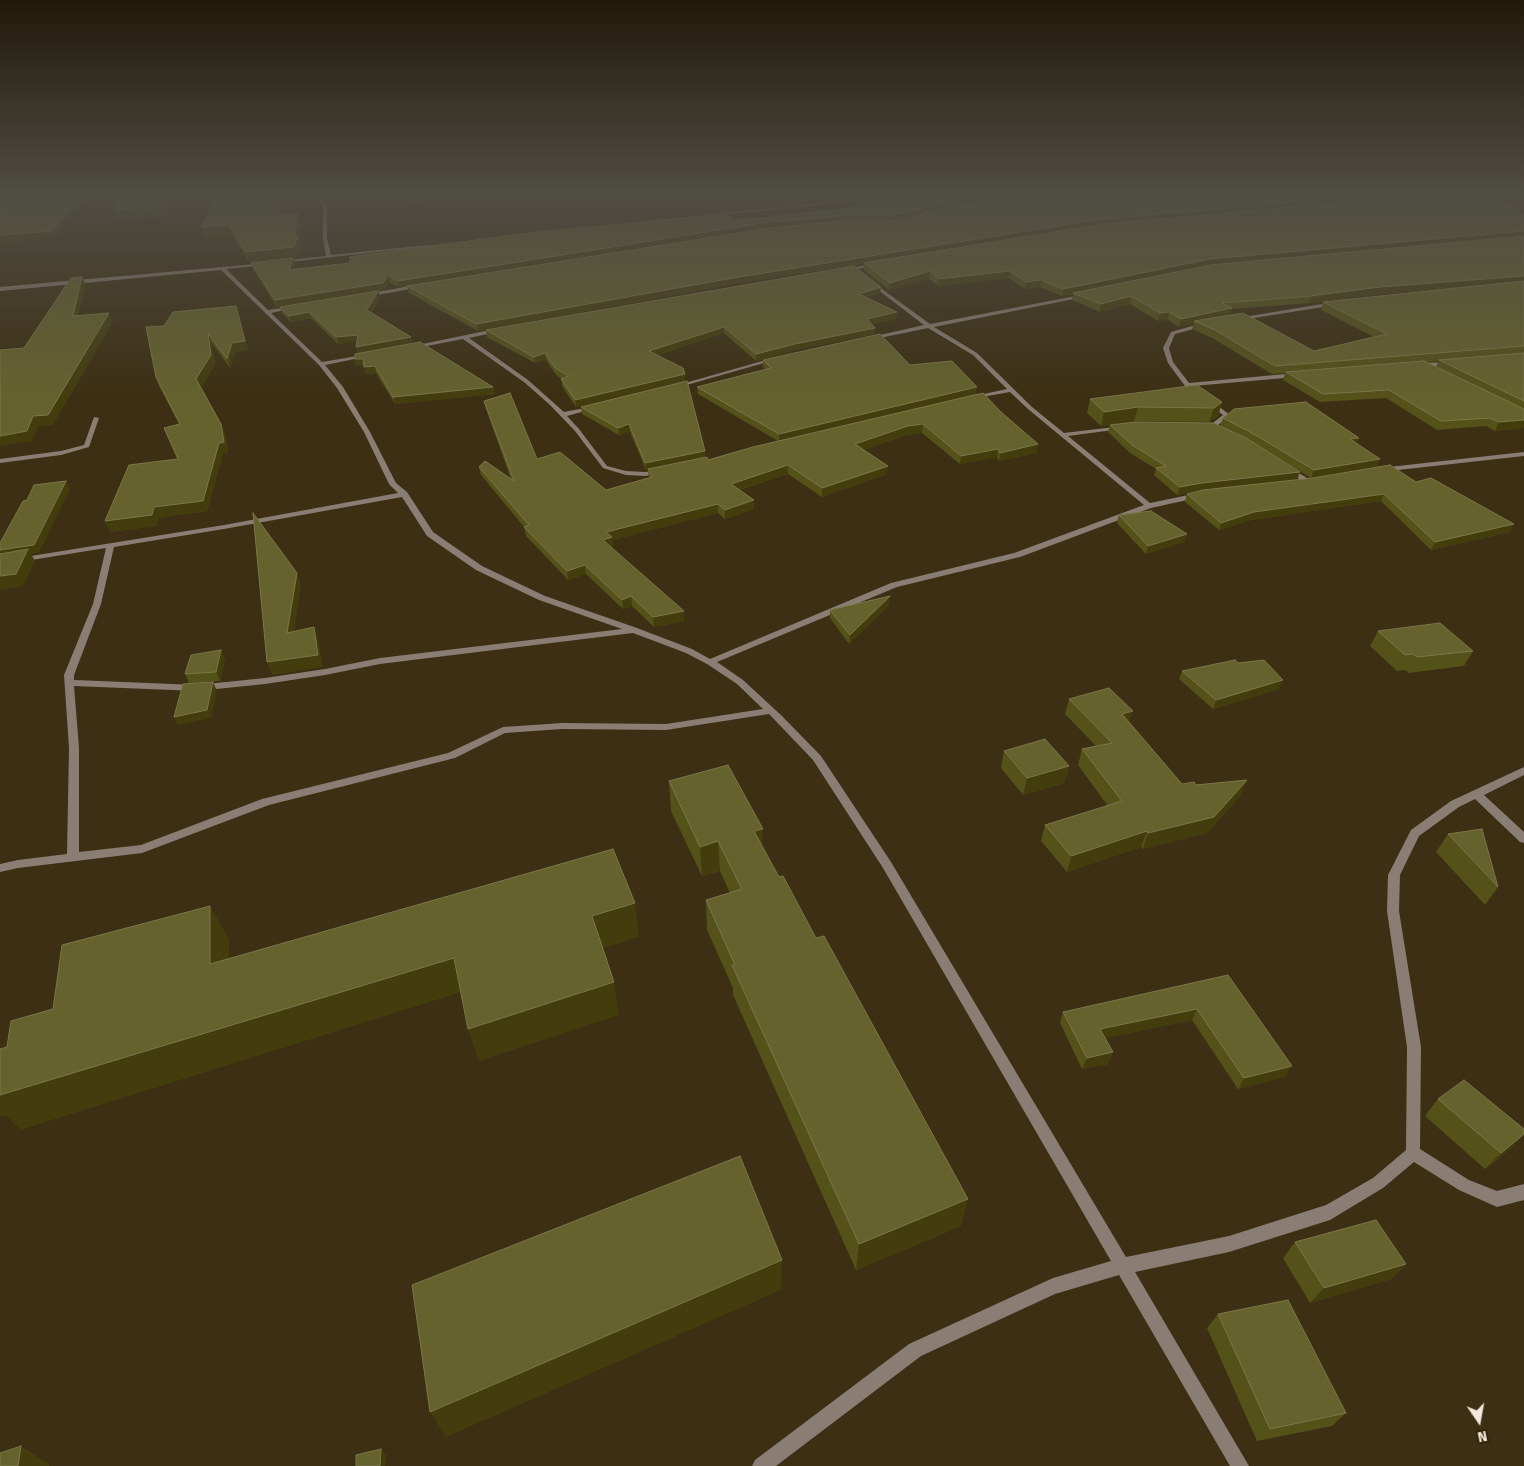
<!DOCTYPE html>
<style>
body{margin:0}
#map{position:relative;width:1524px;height:1466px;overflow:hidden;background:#3c2f13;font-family:"Fira Sans",sans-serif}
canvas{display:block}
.north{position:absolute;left:1454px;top:1396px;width:50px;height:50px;-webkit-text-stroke:4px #322509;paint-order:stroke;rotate:168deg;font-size:14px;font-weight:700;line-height:20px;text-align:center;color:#f3eada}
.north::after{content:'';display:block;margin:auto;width:18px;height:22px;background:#f3eada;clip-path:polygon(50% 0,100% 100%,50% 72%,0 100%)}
</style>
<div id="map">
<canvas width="1524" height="1466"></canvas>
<div class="north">N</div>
</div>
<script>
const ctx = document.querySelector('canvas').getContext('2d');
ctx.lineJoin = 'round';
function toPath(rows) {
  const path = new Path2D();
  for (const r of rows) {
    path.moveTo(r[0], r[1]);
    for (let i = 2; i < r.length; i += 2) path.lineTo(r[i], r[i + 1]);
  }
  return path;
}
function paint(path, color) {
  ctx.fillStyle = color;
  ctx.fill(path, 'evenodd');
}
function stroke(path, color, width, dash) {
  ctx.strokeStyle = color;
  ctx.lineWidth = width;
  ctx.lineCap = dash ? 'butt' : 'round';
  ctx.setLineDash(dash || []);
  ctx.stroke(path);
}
paint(toPath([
 [315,194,319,194,327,206,327,238,331,255,429,245,431,246,280,263,282,261,326,256,323,238,323,206,315,194],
 [865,198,864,200,625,225,623,224,865,198],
 [267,263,265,265,226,269,268,310,296,306,296,308,271,313,322,362,369,354,369,356,325,365,343,387,370,432,396,483,407,492,433,532,482,566,545,596,637,628,692,649,710,659,891,583,1014,553,1144,505,1028,409,1010,392,970,399,970,397,1007,389,973,355,928,328,870,340,867,338,924,325,869,283,871,281,930,324,1086,294,1084,297,934,327,977,353,1032,407,1064,433,1123,426,1124,427,1121,429,1068,436,1150,503,1198,493,1202,495,1201,497,1151,508,1020,557,897,587,717,662,743,680,782,716,821,756,891,862,1126,1257,1229,1236,1326,1205,1373,1178,1406,1150,1407,1047,1387,911,1388,875,1411,830,1451,801,1524,767,1524,775,1484,795,1524,832,1524,843,1520,842,1475,799,1459,807,1419,836,1400,875,1399,911,1421,1047,1420,1149,1469,1180,1497,1191,1524,1184,1524,1200,1497,1207,1459,1190,1414,1162,1383,1188,1330,1220,1229,1252,1135,1272,1249,1466,1230,1466,1119,1275,1055,1294,921,1356,776,1466,752,1466,755,1460,909,1344,1053,1278,1111,1261,883,868,813,760,769,714,666,730,562,729,505,733,455,758,269,805,142,853,18,868,0,872,0,864,18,860,67,854,69,748,64,675,93,604,106,548,0,565,0,561,224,525,398,493,389,484,364,432,337,388,319,365,221,270,0,291,0,287,267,263],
 [402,497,427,536,476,570,539,600,622,629,380,658,325,669,265,678,197,685,74,680,74,675,101,604,114,547,224,529,402,497],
 [633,633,686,653,707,664,737,684,763,709,666,724,562,723,503,727,448,753,262,799,141,845,79,852,79,748,74,686,197,691,265,684,325,675,380,664,633,633],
 [877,263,879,265,844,271,842,270,877,263],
 [420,284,422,287,365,297,362,295,420,284],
 [1334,302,1337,304,1336,305,1235,321,1232,319,1334,302],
 [1206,322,1209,324,1208,325,1175,334,1169,348,1173,362,1189,383,1296,373,1299,375,1296,377,1193,386,1202,393,1197,394,1185,386,1168,363,1163,348,1171,332,1206,322],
 [500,328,503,330,502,331,469,338,528,380,564,412,596,406,596,408,567,416,579,429,607,466,626,471,645,472,661,470,664,470,664,474,645,476,626,475,603,468,575,431,549,404,524,382,463,339,411,349,408,347,500,328],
 [773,358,778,359,676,388,671,387,773,358],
 [1453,362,1454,363,1451,365,1418,367,1415,365,1418,363,1453,362],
 [1210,400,1230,415,1217,426,1221,428,1221,430,1217,430,1209,426,1223,415,1208,403,1207,402,1210,400],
 [94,417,99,418,89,447,61,455,0,463,0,459,61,451,84,445,94,417],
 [1524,452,1524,456,1380,472,1376,470,1380,468,1524,452],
 [1286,468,1290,468,1314,482,1307,484,1286,470,1286,468]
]), '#8a7d74');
paint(toPath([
 [218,194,282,194,280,214,298,214,301,224,299,238,301,247,297,257,278,260,295,264,293,269,861,207,851,202,851,197,843,198,835,194,1481,194,1524,215,1524,428,1495,431,1486,426,1437,430,1386,398,1320,402,1283,380,1285,373,1272,374,1212,338,1192,329,1194,323,1179,327,1168,320,1158,321,1130,304,1100,312,1072,300,1073,294,1062,296,1040,287,1025,289,1009,278,939,286,929,279,889,290,864,270,864,263,892,259,733,284,478,331,409,293,407,286,621,252,399,287,389,282,384,290,277,307,253,269,251,263,250,263,233,236,205,238,201,227],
 [969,204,894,221,957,205],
 [1462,288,1323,302,1321,310,1374,337,1314,351,1230,315,1231,309,1309,303,1378,294],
 [1439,361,1436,367,1426,362],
 [880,293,866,297,896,319,871,324,875,328,874,334,794,350,756,361,724,333,657,355,685,381,576,407,562,386,562,379,556,375,546,360,535,363,487,337,486,330],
 [380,297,371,313,411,337,412,343,358,353,356,347,357,341,338,344,311,318,291,322,282,313,280,307],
 [238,315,248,350,235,352,230,368,211,342,215,364,201,387,221,424,225,434,228,452,223,453,207,511,159,518,156,526,110,532,178,459,164,428,179,424,159,386,156,377,164,326],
 [355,359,495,394,395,404,376,373,366,374,364,365,356,366],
 [763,360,910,365,976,394,1037,453,999,461,997,457,960,464,922,433,907,435,863,450,887,474,822,497,788,474,739,490,754,500,754,509,725,519,718,513,612,540,613,546,610,547,684,621,654,627,632,606,623,609,586,574,568,580,526,536,524,527,481,475,479,467,511,479,486,409,484,401,537,459,606,490,649,478,648,470,646,470,630,432,619,435,582,414,581,407,687,381,705,458,708,460,778,441,698,394,697,387,765,369,763,367],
 [1090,399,1222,402,1218,416,1209,422,1134,421,1101,426,1087,413],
 [1223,418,1357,443,1377,466,1311,478,1249,440,1297,480,1200,490,1177,495,1154,475,1156,469,1130,453,1108,432,1110,425,1238,434,1220,426],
 [1416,482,1510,532,1431,550,1381,501,1251,520,1219,530,1185,502,1187,494],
 [1119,515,1187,534,1184,542,1146,554,1117,523],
 [889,605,849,644,830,618,830,610],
 [1378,631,1473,651,1464,666,1409,673,1405,670,1397,671,1370,646],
 [225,659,220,681,189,683,185,674],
 [1238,663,1279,689,1213,709,1179,679,1182,671],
 [1069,699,1130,723,1182,784,1196,785,1247,780,1240,796,1207,833,1143,849,1141,847,1067,872,1041,841,1045,825,1108,806,1078,765,1082,749,1096,746,1065,714],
 [1004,751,1069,766,1064,783,1023,795,1001,768],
 [669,781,762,847,961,1226,856,1270,733,995,733,988,707,930,706,900,730,893,720,871,702,876,671,811],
 [1448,834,1498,887,1485,905,1436,852],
 [1228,975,1285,1077,1238,1089,1192,1020,1105,1038,1108,1064,1082,1069,1060,1023,1063,1012],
 [1438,1099,1511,1148,1485,1169,1425,1116],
 [1295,1242,1406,1264,1391,1279,1310,1303,1283,1258],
 [1218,1314,1346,1413,1332,1426,1257,1441,1207,1328]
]), '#545119');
paint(toPath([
 [80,194,87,194,55,238,1,242,0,244,0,235],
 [169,194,179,194,164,217,118,220,114,210],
 [278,194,282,194,279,224,276,214],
 [408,194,454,194,455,199,410,202],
 [844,194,894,194,851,196,851,197,843,198],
 [1008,194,1052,194,957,205,894,221,894,215,957,200],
 [1391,194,1450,194,1101,225,733,284,478,331,476,324,733,278,1102,219],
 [298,214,301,224,299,238,301,247,297,257,250,263,246,252,294,236],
 [847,215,847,221,770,228,399,287,398,281,770,222],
 [229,225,233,236,205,238,201,227],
 [1524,231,1524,237,1073,293,1073,294,1062,296,1063,289,1210,259],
 [293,258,295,264,291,276,289,270],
 [930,271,929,279,889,290,890,283],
 [1010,271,1009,278,939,286,939,279],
 [388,275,389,282,384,290,277,307,275,300],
 [1524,276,1524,283,1378,294,1309,303,1311,296,1380,287],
 [82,277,86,285,76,325,73,316],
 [1041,280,1040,287,1025,289,1026,282],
 [881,287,880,293,858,300,859,294],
 [378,291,380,297,368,316,367,310],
 [1131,296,1130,304,1100,312,1101,304],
 [236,306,248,350,235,352,230,368,227,359],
 [1232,308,1230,315,1194,321,1194,323,1179,327,1181,319],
 [309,312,311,318,291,322,289,316],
 [897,312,896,319,866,325,867,319],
 [1169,312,1168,320,1158,321,1160,313],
 [109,313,113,322,53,425,38,426,32,441,0,446,0,436,33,416],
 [724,327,724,333,650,358,649,351],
 [875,328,874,334,794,350,756,361,756,354,795,344],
 [208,333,211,342,215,364,200,389,196,379],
 [358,335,360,341,338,344,336,337],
 [411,337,412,343,358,353,356,347],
 [545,353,546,360,535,363,534,357],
 [355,359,363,359,365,365,356,366],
 [375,366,376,373,366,374,364,367],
 [685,374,685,381,576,407,575,400],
 [493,387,495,394,395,404,393,397],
 [977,387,976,394,779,441,779,434],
 [1222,402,1218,416,1209,422,1214,408],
 [1138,407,1134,421,1101,426,1104,412],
 [1524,420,1524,428,1495,431,1499,422],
 [221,424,225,434,228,452,223,453,207,511,159,518,156,526,110,532,105,521,154,507],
 [629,424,630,432,619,435,618,428],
 [923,424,922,433,907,435,855,453,855,444,908,426],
 [1359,438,1356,445,1350,439],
 [1038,444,1037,453,999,461,1000,453],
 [998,449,997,457,960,464,961,456],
 [705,451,705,458,646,470,645,463],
 [1380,459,1377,466,1311,478,1314,470],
 [788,465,788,474,731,492,731,484],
 [888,466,887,474,822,497,822,488],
 [1300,472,1297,480,1200,490,1177,495,1180,487,1202,483],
 [66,481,70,489,39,553,31,554,35,561,23,586,0,590,0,591,0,550],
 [1384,494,1381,501,1251,520,1219,530,1221,523,1254,512],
 [754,500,754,509,725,519,725,510],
 [718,504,718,513,612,540,613,546,604,549,603,540,606,532],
 [1514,524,1510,532,1431,550,1435,542],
 [1187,534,1184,542,1146,554,1148,546],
 [585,565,586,574,568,580,567,571],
 [297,573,301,585,292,646,287,633],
 [631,596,632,606,623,609,622,600],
 [890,596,889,605,849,644,850,635],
 [684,611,684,621,654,627,653,617],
 [314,627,318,640,323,667,272,675,267,662],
 [221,650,225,659,220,681,216,672],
 [1283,680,1279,689,1213,709,1216,700],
 [213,682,217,691,211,718,178,725,174,717],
 [1133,711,1128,727,1122,714],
 [1069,766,1064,783,1023,795,1027,778],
 [1247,780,1240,796,1207,833,1143,849,1148,833],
 [763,829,762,859,754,831],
 [1147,831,1141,847,1067,872,1071,856],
 [718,841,720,871,702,876,700,847],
 [635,903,639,937,597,950,592,916],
 [210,906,229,939,229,997,210,964],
 [454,958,465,991,20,1130,6,1115,0,1117,0,1085],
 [614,982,619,1015,479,1061,468,1029],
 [1197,1009,1192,1020,1096,1040,1100,1029],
 [1113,1052,1108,1064,1082,1069,1087,1058],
 [1292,1066,1285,1077,1238,1089,1244,1078],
 [1524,1134,1511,1148,1485,1169,1501,1153],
 [968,1199,961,1226,856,1270,859,1244],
 [782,1260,781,1290,446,1437,430,1412],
 [1406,1264,1391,1279,1310,1303,1324,1288],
 [21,1446,49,1464,49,1466,18,1466],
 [381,1449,386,1455,385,1466,380,1466]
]), '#433d0e');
const building = toPath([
 [0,194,80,194,52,231,0,235,0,194],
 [125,194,169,194,160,207,114,210,125,194],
 [218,194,278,194,276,214,298,214,294,236,298,236,294,247,246,252,229,225,201,227,218,194],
 [876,194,1008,194,957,200,894,215,847,215,770,222,398,281,388,275,383,283,275,300,251,263,293,258,289,270,350,263,350,257,528,233,726,214,733,221,870,206,851,196,876,194],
 [1040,194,1391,194,1102,219,733,278,476,324,407,286,770,228,847,221,895,221,958,205,1040,194],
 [1438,194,1481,194,1515,208,1524,215,1524,231,1210,259,1063,289,1041,280,1026,282,1010,271,939,279,930,271,890,283,864,263,1103,224,1438,194],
 [1524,236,1524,276,1380,287,1311,296,1222,303,1232,308,1181,319,1169,312,1160,313,1131,296,1101,304,1073,293,1211,265,1524,236],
 [854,266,881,287,859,294,897,312,867,319,875,328,795,344,756,354,724,327,649,351,683,368,685,374,575,400,561,379,569,376,555,368,545,353,534,357,486,330,854,266],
 [82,277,73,316,109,313,48,415,33,416,27,431,0,436,0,350,24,348,71,278,82,277],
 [1524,281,1524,346,1275,366,1215,330,1194,321,1243,313,1314,351,1387,334,1323,302,1524,281],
 [378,291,367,310,411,337,356,347,358,335,336,337,309,312,289,316,280,307,378,291],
 [236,306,245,341,232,343,227,359,208,333,211,355,196,379,221,424,224,442,219,443,203,501,154,507,152,515,105,521,129,465,178,459,164,428,180,424,156,377,146,327,164,326,173,312,236,306],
 [880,334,910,365,952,361,977,387,779,434,697,387,771,368,763,360,880,334],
 [420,342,493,387,393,397,375,366,364,367,363,359,355,359,355,354,420,342],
 [1524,353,1524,401,1439,360,1524,353],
 [1424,361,1524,409,1524,420,1499,422,1490,418,1441,421,1389,390,1323,394,1286,372,1424,361],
 [687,381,705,451,645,463,629,424,618,428,581,407,687,381],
 [1197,385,1222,402,1214,408,1138,407,1104,412,1090,399,1197,385],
 [510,393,537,459,560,452,606,490,652,477,648,469,707,457,708,460,753,447,983,393,1001,412,1038,444,1000,453,998,449,961,456,923,424,908,426,855,444,888,466,822,488,788,465,731,484,754,500,725,510,718,504,606,532,612,537,603,540,684,611,653,617,631,596,622,600,585,565,567,571,524,527,529,525,479,467,485,461,514,481,484,401,510,393],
 [1306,402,1359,438,1350,439,1380,459,1314,470,1252,433,1223,418,1234,409,1306,402],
 [1136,422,1213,423,1246,438,1300,472,1202,483,1180,487,1156,468,1166,466,1132,445,1110,425,1136,422],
 [1390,465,1416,482,1431,478,1514,524,1435,542,1384,494,1254,512,1221,523,1187,494,1203,490,1313,478,1390,465],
 [66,481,34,545,0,550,0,543,23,501,27,500,34,485,66,481],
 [1151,511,1187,534,1148,546,1119,515,1151,511],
 [253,513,297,573,287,633,314,627,318,655,267,662,253,513],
 [28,549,16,574,0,576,0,554,28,549],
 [890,596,850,635,830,610,890,596],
 [1440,623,1473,651,1417,657,1413,654,1405,655,1378,631,1440,623],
 [221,650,216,672,185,674,191,655,221,650],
 [1235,660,1238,663,1264,660,1283,680,1216,700,1182,671,1235,660],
 [213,682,207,710,174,717,183,684,213,682],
 [1109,688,1133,711,1122,714,1182,784,1194,782,1196,785,1247,780,1214,817,1148,833,1147,831,1071,856,1045,825,1122,801,1082,749,1112,743,1069,699,1109,688],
 [1045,739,1069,766,1027,778,1004,751,1045,739],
 [728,765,763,829,754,831,779,877,783,876,816,938,824,936,968,1199,859,1244,732,965,735,965,706,900,742,889,718,841,700,847,669,781,728,765],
 [1482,829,1498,887,1448,834,1482,829],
 [613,849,635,903,592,916,614,982,468,1029,454,958,0,1095,0,1049,7,1047,11,1021,53,1009,62,945,210,906,210,964,613,849],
 [1228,975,1292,1066,1244,1078,1197,1009,1100,1029,1113,1052,1087,1058,1063,1012,1228,975],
 [1464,1080,1524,1129,1524,1134,1501,1153,1438,1099,1464,1080],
 [740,1156,782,1260,430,1412,412,1285,740,1156],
 [1376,1220,1406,1264,1324,1288,1295,1242,1376,1220],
 [1288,1300,1346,1413,1270,1429,1218,1314,1288,1300],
 [21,1446,18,1466,0,1466,0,1453,21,1446],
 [381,1449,380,1466,356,1466,356,1455,381,1449]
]);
paint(building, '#65622e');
stroke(building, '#7b7749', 1);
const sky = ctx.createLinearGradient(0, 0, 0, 399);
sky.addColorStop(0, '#211a0a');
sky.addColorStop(0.49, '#504d44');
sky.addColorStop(1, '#504d4400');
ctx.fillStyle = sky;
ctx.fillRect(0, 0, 1524, 399);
</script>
